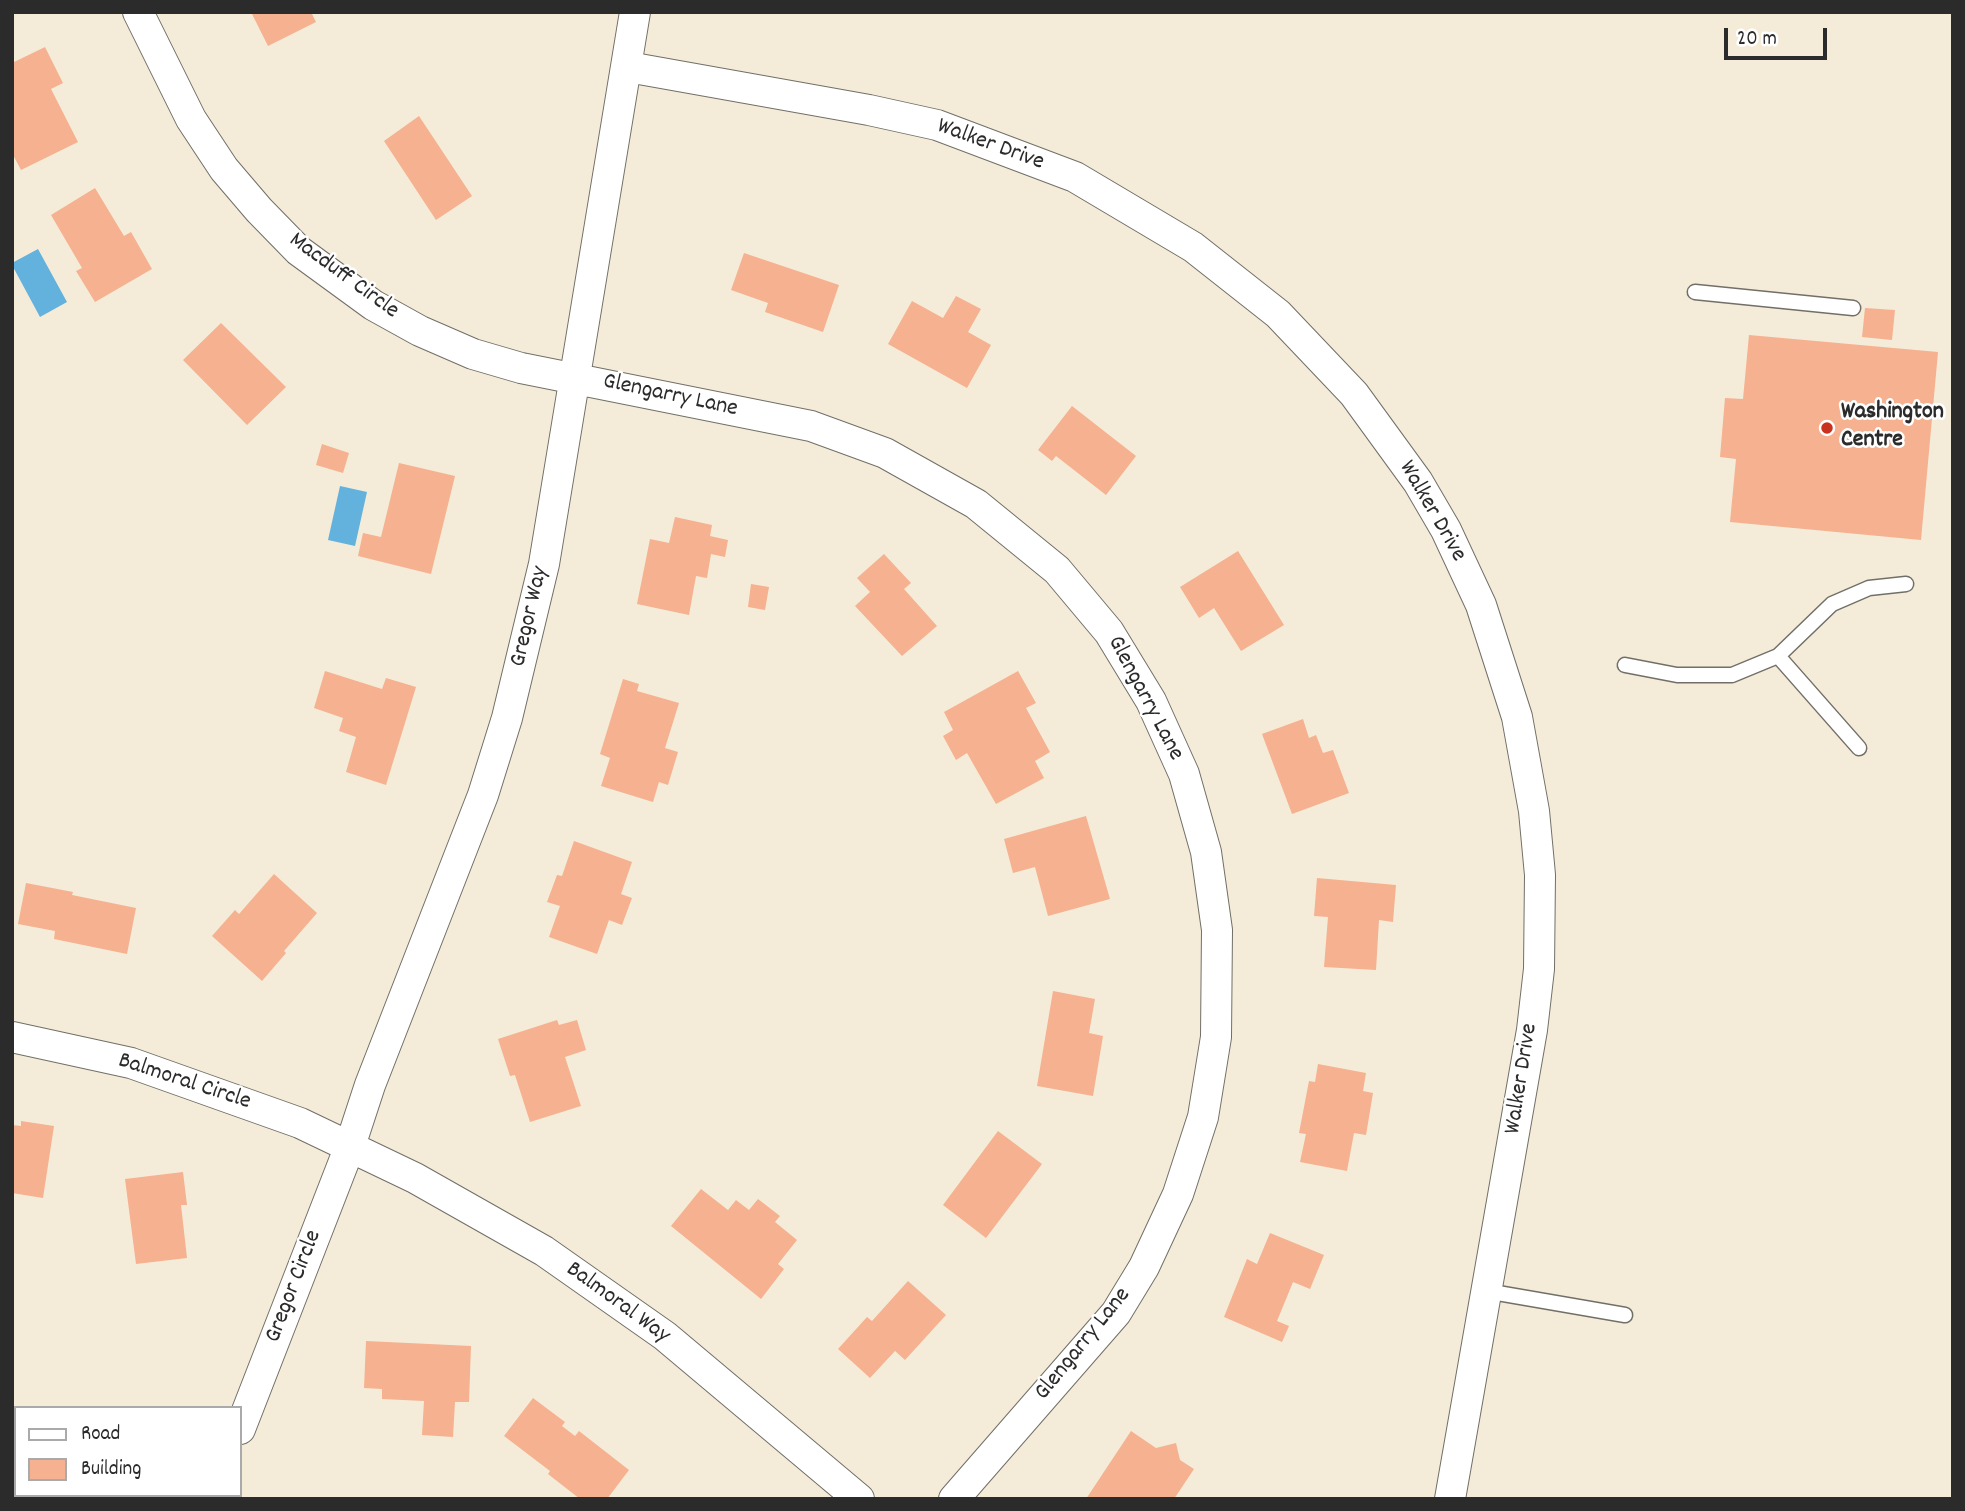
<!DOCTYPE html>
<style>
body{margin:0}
#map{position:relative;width:1965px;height:1511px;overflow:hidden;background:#f4ecd8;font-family:Dekko,sans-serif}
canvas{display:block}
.frame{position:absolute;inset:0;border:14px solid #2b2b2b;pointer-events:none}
.legend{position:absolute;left:14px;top:1406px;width:228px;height:91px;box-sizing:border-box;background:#fff;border:2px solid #aaa;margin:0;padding:9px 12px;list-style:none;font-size:21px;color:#2b2b2b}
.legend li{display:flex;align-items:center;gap:14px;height:35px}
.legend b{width:35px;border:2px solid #aaa}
.scale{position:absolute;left:1724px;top:28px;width:103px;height:32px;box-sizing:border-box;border:4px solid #2b2b2b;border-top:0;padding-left:9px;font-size:21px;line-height:24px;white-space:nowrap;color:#2b2b2b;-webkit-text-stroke:5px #fff;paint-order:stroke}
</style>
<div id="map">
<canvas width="1965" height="1511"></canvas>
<div class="frame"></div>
<ul class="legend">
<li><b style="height:9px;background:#fff"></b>Road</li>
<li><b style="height:19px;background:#f5b190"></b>Building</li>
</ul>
<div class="scale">20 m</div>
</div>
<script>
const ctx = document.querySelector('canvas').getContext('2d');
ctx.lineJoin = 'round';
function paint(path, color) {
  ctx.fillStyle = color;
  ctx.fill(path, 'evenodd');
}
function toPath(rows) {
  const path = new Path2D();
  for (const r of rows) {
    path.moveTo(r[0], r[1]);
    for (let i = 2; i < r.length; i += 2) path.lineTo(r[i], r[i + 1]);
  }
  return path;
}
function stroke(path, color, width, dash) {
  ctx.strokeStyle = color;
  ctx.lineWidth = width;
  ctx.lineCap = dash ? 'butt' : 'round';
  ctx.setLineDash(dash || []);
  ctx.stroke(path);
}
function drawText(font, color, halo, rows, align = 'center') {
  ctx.font = font + ' Dekko,sans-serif';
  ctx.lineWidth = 5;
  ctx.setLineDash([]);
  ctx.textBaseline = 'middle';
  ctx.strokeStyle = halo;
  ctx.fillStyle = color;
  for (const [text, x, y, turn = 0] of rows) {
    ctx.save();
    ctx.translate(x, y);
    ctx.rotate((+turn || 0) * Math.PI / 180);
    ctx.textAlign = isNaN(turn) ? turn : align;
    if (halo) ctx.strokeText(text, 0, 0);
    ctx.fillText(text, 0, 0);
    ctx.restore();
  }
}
paint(toPath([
 [38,249,67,302,40,317,12,265,12,263],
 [340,486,367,492,355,546,328,540]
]), '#63b1dd');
paint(toPath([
 [251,12,311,12,316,22,268,46],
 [45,47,63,83,51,89,78,142,21,170,12,153,12,63],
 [419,116,472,196,436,220,384,141],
 [95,188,124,236,131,232,152,269,95,302,76,271,82,268,51,215],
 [744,253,839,285,823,332,765,312,768,303,731,290],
 [956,296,981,309,968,332,991,345,967,388,888,344,912,301,943,318],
 [1865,308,1895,310,1892,340,1862,337],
 [221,323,286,387,247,425,183,360],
 [1749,335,1938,352,1921,540,1730,522,1736,459,1720,457,1725,398,1743,399],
 [1072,406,1136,456,1106,495,1056,456,1052,461,1038,450],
 [322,444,349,453,343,473,316,465],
 [399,463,455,476,431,574,358,556,363,533,381,537],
 [675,517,712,525,710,536,728,540,725,557,711,554,707,578,696,576,689,615,637,604,650,539,669,543],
 [1238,551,1284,625,1241,651,1214,608,1199,618,1180,587],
 [884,554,911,583,904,589,937,626,902,656,855,606,870,592,857,578],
 [751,584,769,587,765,610,748,607],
 [325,671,382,689,386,678,416,687,386,785,346,772,356,737,339,731,343,718,314,708],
 [1018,671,1036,703,1026,708,1050,752,1035,761,1044,778,996,804,967,753,956,760,943,736,953,730,944,712],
 [623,679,639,684,637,691,679,703,665,748,678,752,668,785,659,782,653,802,601,786,610,758,600,754],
 [1303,719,1309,738,1316,735,1323,753,1333,750,1349,793,1292,814,1262,734],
 [1086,816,1110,899,1048,916,1035,867,1013,873,1004,839],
 [574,841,632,862,621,894,632,898,622,925,609,920,597,954,549,937,560,906,547,902,557,875,562,876],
 [274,874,317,913,284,951,286,953,262,981,212,936,235,910,239,914],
 [1317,878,1396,885,1393,922,1379,920,1376,970,1324,967,1328,917,1314,916],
 [26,883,73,892,72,895,136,908,127,954,54,939,55,931,18,924],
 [1053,991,1095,999,1089,1033,1103,1036,1093,1096,1037,1086],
 [557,1020,559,1025,577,1020,586,1050,565,1057,581,1106,530,1122,515,1075,510,1076,498,1039],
 [1318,1064,1366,1073,1363,1091,1373,1093,1366,1135,1354,1133,1347,1171,1300,1162,1306,1134,1299,1133,1309,1081,1315,1082],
 [21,1121,54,1126,43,1198,12,1193,12,1125,21,1126],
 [998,1131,1042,1164,986,1238,943,1205],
 [183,1172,187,1205,181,1205,187,1258,136,1264,125,1179],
 [701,1189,728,1210,736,1200,749,1210,758,1199,780,1216,775,1222,797,1240,778,1264,784,1269,761,1299,671,1226],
 [1270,1233,1324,1255,1310,1289,1293,1282,1277,1321,1289,1326,1282,1342,1224,1317,1247,1259,1257,1264],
 [908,1281,946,1315,905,1360,895,1351,870,1378,838,1349,867,1317,872,1321],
 [366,1341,471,1346,469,1402,455,1402,453,1437,422,1435,424,1401,382,1399,382,1389,364,1388],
 [533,1398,565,1422,562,1426,575,1436,579,1431,629,1470,607,1499,580,1499,548,1474,550,1471,504,1436],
 [1131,1431,1156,1448,1176,1443,1180,1460,1194,1469,1174,1499,1086,1499]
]), '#f5b190');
const lane = toPath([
 [1695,292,1853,308],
 [1778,656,1859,748],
 [1625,665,1677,675,1732,675,1778,656,1832,604,1869,588,1906,584],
 [1486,1291,1625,1315]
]);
const street = toPath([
 [138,12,191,119,224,169,259,210,299,251,373,305,420,331,473,354,521,368,811,426,885,453,976,504,1057,570,1109,632,1151,701,1184,774,1206,852,1217,930,1216,1037,1203,1117,1178,1194,1144,1267,1116,1313,954,1499],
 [628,67,869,110,937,125,1075,177,1193,247,1278,314,1354,394,1418,482,1446,530,1481,605,1517,717,1534,811,1540,875,1539,969,1532,1030,1450,1499],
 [12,1037,131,1063,300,1123,415,1178,544,1251,665,1336,859,1499],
 [240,1429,350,1146,370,1085,483,795,507,718,544,564,635,12]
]);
stroke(lane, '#716f68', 17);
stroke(street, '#716f68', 32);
stroke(lane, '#fff', 14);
stroke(street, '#fff', 30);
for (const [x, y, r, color] of [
 [1827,428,7,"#c8321e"]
]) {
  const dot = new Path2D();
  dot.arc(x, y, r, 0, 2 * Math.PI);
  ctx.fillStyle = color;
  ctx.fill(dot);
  stroke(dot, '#fff', 2.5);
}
drawText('24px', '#2b2b2b', '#fff', [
 ["Walker Drive",990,146,20],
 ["Macduff Circle",343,277,36],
 ["Glengarry Lane",670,397,12],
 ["Walker Drive",1431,512,60],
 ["Gregor Way",531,617,-77],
 ["Glengarry Lane",1144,699,62],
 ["Walker Drive",1523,1079,-81],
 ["Balmoral Circle",184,1083,18],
 ["Gregor Circle",295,1287,-69],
 ["Balmoral Way",617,1304,36],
 ["Glengarry Lane",1084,1345,-51]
]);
drawText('bold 24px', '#2b2b2b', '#fff', [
 ["Washington",1841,414],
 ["Centre",1841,442]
], 'left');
</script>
